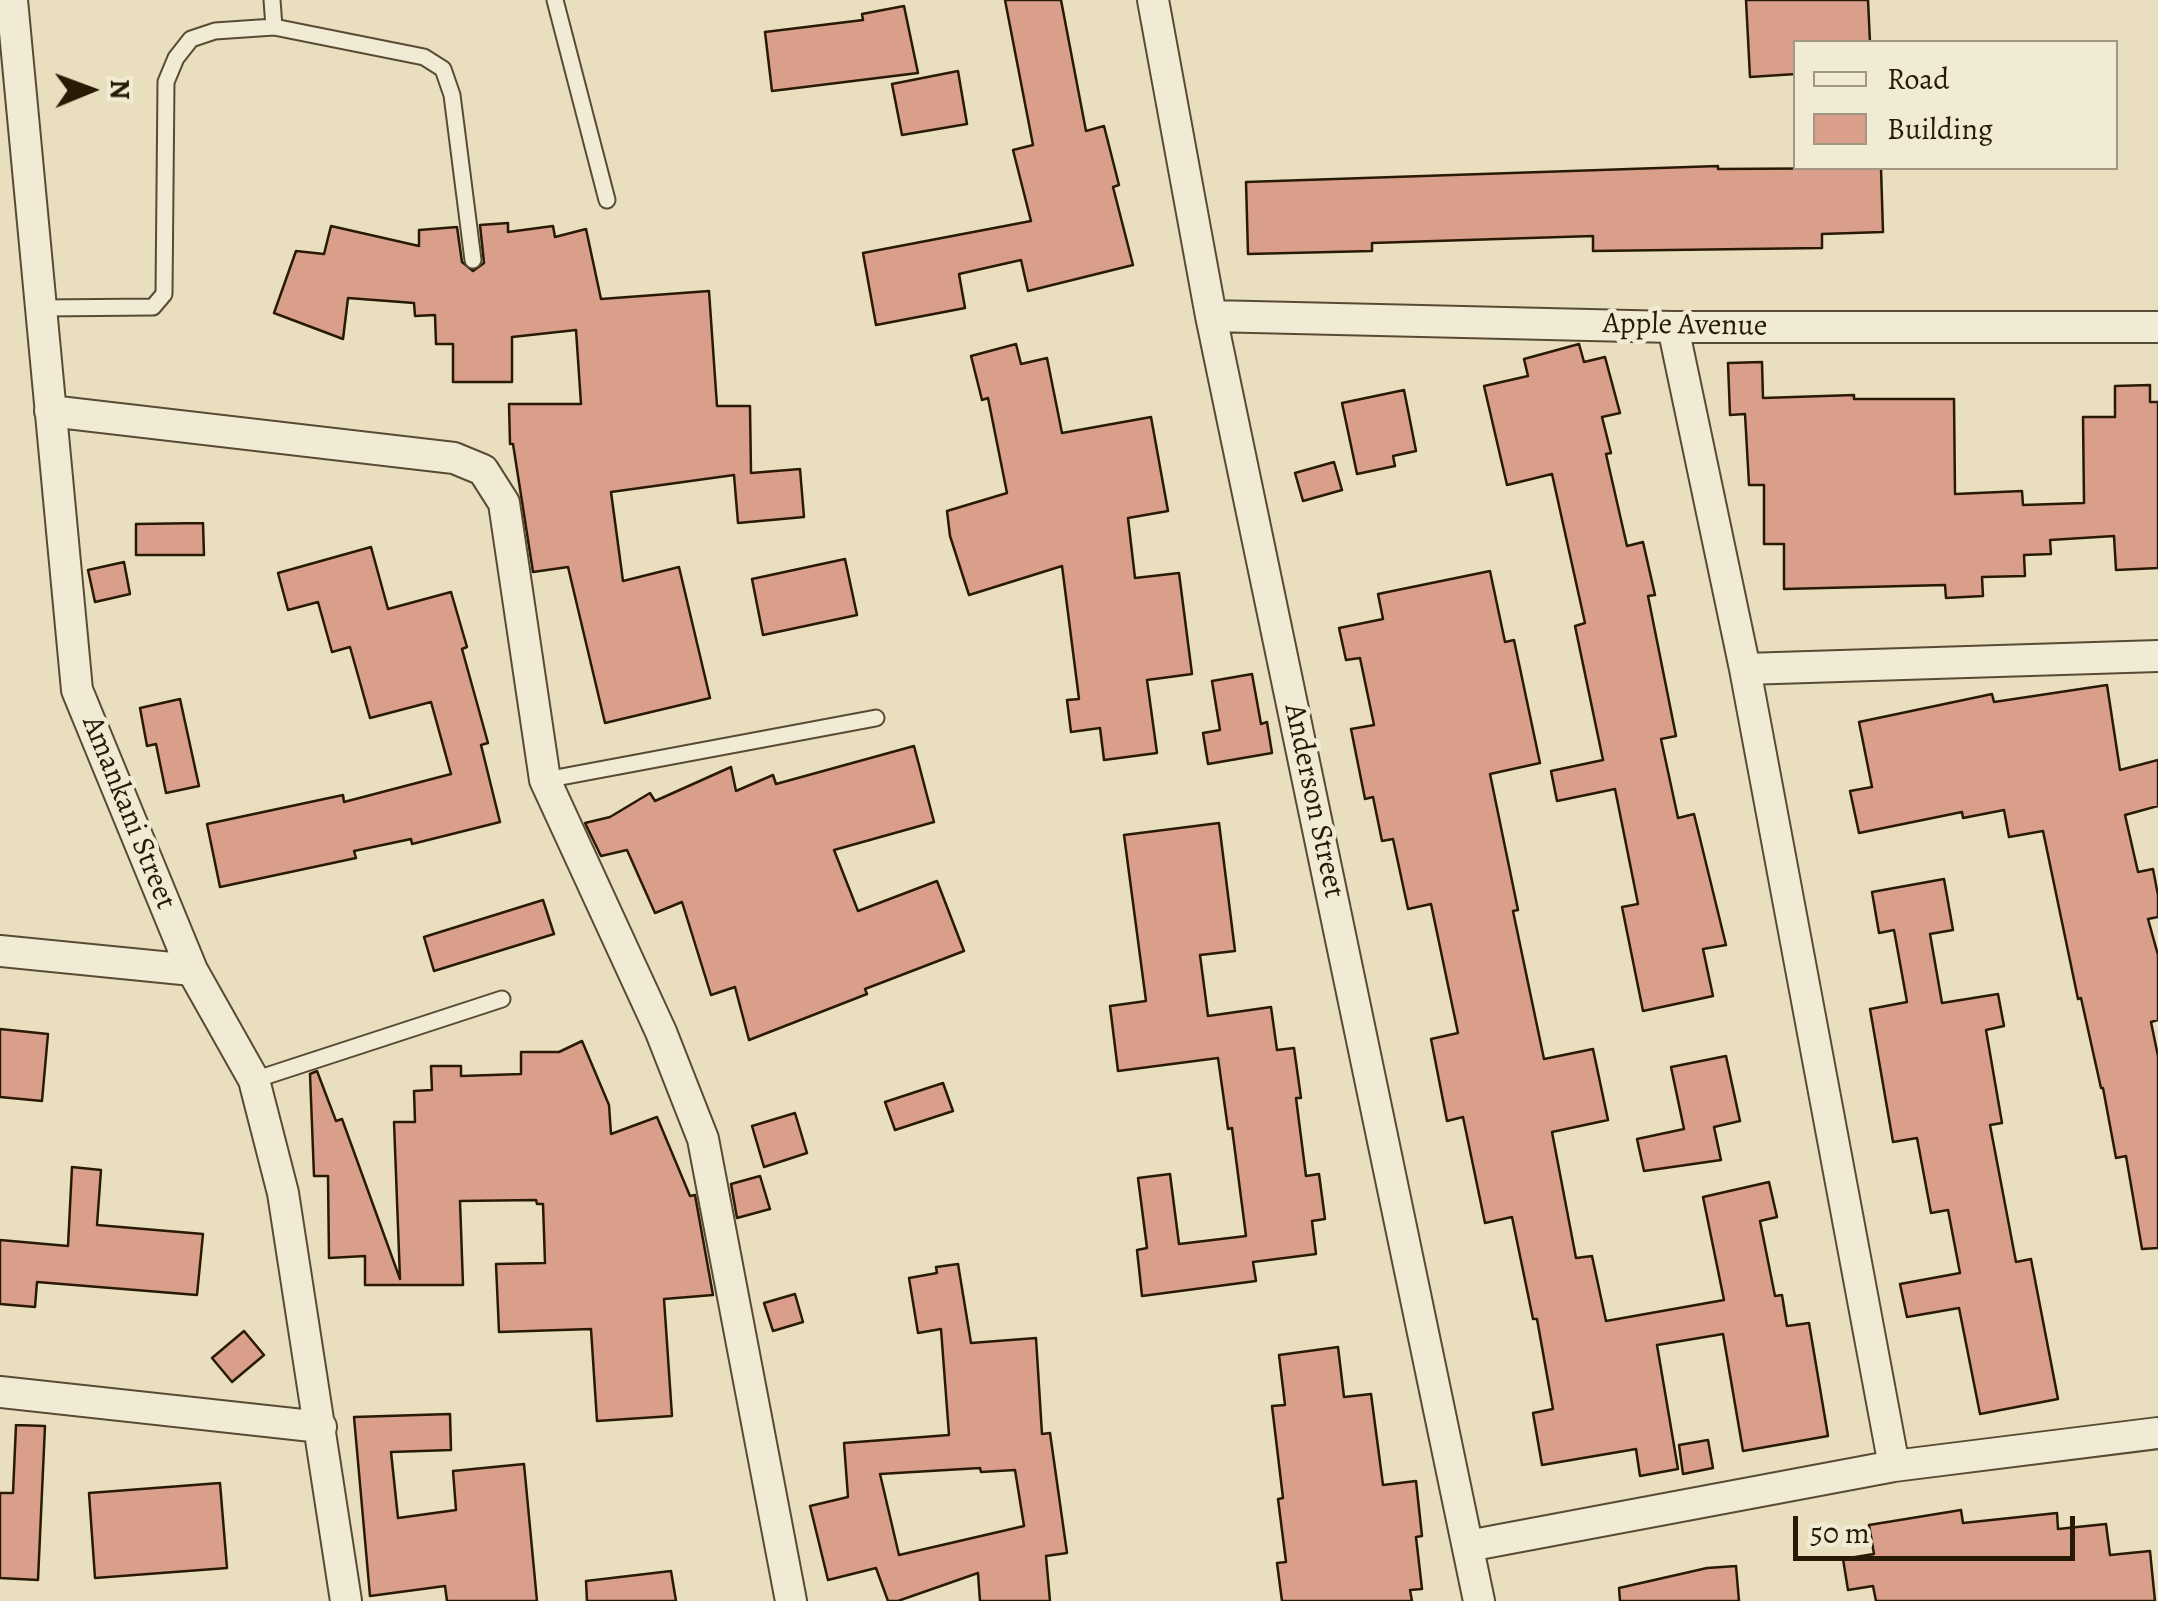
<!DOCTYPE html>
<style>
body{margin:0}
#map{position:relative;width:2158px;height:1601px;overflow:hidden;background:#e9dfbf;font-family:Alegreya,serif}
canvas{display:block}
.legend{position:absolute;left:1793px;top:40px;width:325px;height:130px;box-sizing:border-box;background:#f1ead5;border:2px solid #a19782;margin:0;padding:12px 18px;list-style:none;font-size:30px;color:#281a05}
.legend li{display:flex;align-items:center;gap:20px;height:50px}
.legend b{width:50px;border:2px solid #a19782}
.north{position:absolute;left:40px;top:40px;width:100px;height:100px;-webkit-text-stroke:8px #f1ead5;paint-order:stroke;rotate:89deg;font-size:28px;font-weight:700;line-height:40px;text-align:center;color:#281a05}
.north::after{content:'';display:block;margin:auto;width:35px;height:45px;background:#281a05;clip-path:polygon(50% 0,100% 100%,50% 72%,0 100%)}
.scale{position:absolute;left:1793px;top:1516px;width:282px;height:45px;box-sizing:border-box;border:5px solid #281a05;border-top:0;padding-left:12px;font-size:30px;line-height:35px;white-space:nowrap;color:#281a05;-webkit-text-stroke:8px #f1ead5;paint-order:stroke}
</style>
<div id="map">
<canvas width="2158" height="1601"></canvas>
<ul class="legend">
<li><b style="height:12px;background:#f1ead5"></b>Road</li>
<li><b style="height:28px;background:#d99f8b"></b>Building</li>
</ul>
<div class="north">N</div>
<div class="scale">50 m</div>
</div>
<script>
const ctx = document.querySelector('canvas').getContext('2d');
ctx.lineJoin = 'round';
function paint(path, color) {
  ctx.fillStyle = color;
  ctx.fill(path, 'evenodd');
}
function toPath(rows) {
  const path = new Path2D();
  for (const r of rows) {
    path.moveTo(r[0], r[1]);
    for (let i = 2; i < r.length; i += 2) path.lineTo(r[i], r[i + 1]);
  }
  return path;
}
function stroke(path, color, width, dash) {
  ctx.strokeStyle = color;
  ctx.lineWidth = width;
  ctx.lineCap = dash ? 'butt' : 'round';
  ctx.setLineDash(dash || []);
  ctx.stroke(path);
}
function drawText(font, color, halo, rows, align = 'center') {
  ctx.font = font + ' Alegreya,serif';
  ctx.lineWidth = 9;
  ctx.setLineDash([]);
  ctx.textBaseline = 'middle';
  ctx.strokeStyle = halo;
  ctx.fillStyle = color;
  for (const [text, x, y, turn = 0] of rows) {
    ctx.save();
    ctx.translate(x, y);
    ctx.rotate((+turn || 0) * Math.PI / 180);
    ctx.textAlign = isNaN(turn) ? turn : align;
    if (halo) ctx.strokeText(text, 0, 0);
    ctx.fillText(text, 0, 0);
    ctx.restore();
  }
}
const building = toPath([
 [1005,0,1061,0,1086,131,1104,126,1119,185,1113,187,1133,265,1028,291,1021,260,959,274,965,308,876,325,863,253,1031,221,1013,150,1033,145,1005,0],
 [1746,0,1868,0,1870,42,1796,42,1796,74,1750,77,1746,0],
 [904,6,918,73,772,91,765,32,863,20,862,14,904,6],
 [958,71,967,124,902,135,892,84,958,71],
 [1718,166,1718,169,1881,168,1883,232,1822,234,1822,248,1593,251,1593,236,1372,243,1372,251,1248,254,1246,182,1718,166],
 [508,223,508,232,553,226,555,237,586,229,601,299,709,291,717,406,750,406,751,473,800,469,804,517,738,523,734,475,611,492,623,581,679,567,710,698,605,723,568,567,533,572,513,444,510,444,509,404,581,404,576,330,512,337,512,382,453,382,453,344,436,344,435,315,415,316,414,303,348,298,343,339,274,313,296,251,324,254,331,226,419,246,419,230,457,227,462,262,473,271,484,263,480,225,508,223],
 [1016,344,1021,364,1047,358,1062,433,1151,417,1168,511,1128,518,1135,578,1179,573,1192,674,1147,680,1157,753,1104,760,1100,728,1071,732,1067,700,1079,699,1062,566,969,595,950,536,947,511,1007,493,988,398,982,400,971,356,1016,344],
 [1579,344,1584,362,1605,357,1620,413,1602,417,1611,453,1606,454,1627,546,1643,542,1655,595,1648,596,1676,736,1661,739,1678,818,1694,814,1726,945,1703,949,1713,996,1643,1011,1622,907,1638,904,1615,789,1557,801,1551,771,1603,760,1575,626,1585,623,1552,474,1507,485,1484,386,1528,376,1524,359,1579,344],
 [1762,362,1763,398,1854,395,1854,399,1954,399,1955,494,2022,491,2023,505,2084,503,2083,417,2115,417,2115,386,2150,385,2150,402,2158,402,2158,568,2116,570,2114,536,2050,540,2051,554,2024,555,2025,576,1982,577,1983,596,1946,598,1945,585,1784,589,1784,544,1764,544,1764,485,1749,485,1745,414,1730,415,1728,363,1762,362],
 [1404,390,1416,451,1393,456,1395,466,1357,474,1342,403,1404,390],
 [1334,462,1342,490,1303,501,1295,473,1334,462],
 [203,523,204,555,136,555,136,524,203,523],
 [371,547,388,609,451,592,467,647,462,649,488,743,481,745,500,822,412,844,411,839,354,851,356,858,220,887,207,824,343,795,344,802,451,774,431,702,370,718,350,647,332,652,318,602,288,610,278,573,371,547],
 [845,559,857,615,763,635,752,579,845,559],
 [124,562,130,594,95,602,88,570,124,562],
 [1490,571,1505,642,1514,640,1540,763,1490,774,1518,910,1513,911,1544,1059,1593,1049,1608,1120,1552,1132,1576,1258,1592,1256,1606,1321,1724,1300,1703,1197,1769,1182,1777,1217,1760,1221,1775,1296,1782,1295,1787,1326,1809,1323,1828,1436,1743,1451,1723,1334,1657,1345,1678,1469,1640,1476,1636,1449,1542,1465,1533,1413,1553,1409,1537,1319,1533,1319,1512,1217,1485,1223,1463,1117,1447,1121,1431,1039,1458,1033,1431,904,1408,909,1393,839,1382,841,1373,797,1365,799,1351,729,1374,725,1360,658,1346,660,1339,628,1383,619,1378,594,1490,571],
 [1252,674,1261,724,1267,722,1272,753,1208,764,1203,733,1220,730,1212,681,1252,674],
 [2107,685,2120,770,2158,760,2158,806,2125,815,2138,872,2153,869,2158,895,2158,917,2148,919,2158,955,2158,1020,2151,1022,2158,1056,2158,1248,2142,1249,2126,1156,2116,1158,2103,1088,2101,1088,2081,998,2078,999,2043,831,2009,837,2004,810,1963,818,1962,812,1859,833,1850,791,1872,787,1859,722,1992,694,1994,702,2107,685],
 [180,699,199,786,166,793,156,744,147,746,140,708,180,699],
 [914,746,934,822,834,850,858,911,937,881,964,951,865,989,867,994,749,1040,735,987,711,995,682,902,655,913,627,850,601,856,585,823,610,817,650,793,655,801,731,767,736,791,773,775,776,784,914,746],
 [1219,823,1235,951,1200,955,1208,1016,1271,1007,1277,1050,1294,1048,1301,1098,1296,1098,1306,1176,1319,1174,1325,1219,1312,1221,1316,1254,1253,1262,1256,1281,1142,1296,1137,1250,1147,1248,1138,1178,1170,1174,1179,1244,1246,1236,1232,1128,1228,1129,1218,1058,1118,1071,1110,1006,1146,1001,1124,835,1219,823],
 [1944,879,1953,930,1930,934,1942,1003,1998,994,2004,1026,1986,1030,2002,1123,1990,1125,2016,1262,2031,1259,2058,1399,1980,1414,1959,1308,1907,1317,1900,1284,1960,1273,1948,1210,1931,1213,1917,1138,1893,1142,1870,1009,1907,1002,1894,930,1879,933,1872,892,1944,879],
 [543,900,554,934,434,971,424,937,543,900],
 [0,1029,48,1034,42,1101,0,1097,0,1029],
 [582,1041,609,1105,611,1134,657,1117,690,1196,695,1195,713,1295,664,1299,672,1416,597,1421,591,1329,499,1332,496,1264,545,1263,543,1204,537,1204,536,1200,460,1201,463,1285,365,1285,365,1256,329,1258,328,1176,314,1176,310,1074,317,1071,336,1121,342,1119,400,1279,394,1122,415,1122,414,1091,432,1090,431,1066,461,1066,461,1076,521,1074,521,1052,559,1052,582,1041],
 [1726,1056,1740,1121,1714,1127,1721,1160,1644,1171,1637,1139,1684,1129,1671,1067,1726,1056],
 [943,1083,953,1111,895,1130,885,1102,943,1083],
 [795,1113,807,1153,764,1167,752,1126,795,1113],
 [72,1167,101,1170,97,1225,203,1234,197,1295,37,1282,35,1307,0,1304,0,1240,68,1246,72,1167],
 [760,1176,770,1209,737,1218,731,1184,760,1176],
 [958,1264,971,1343,1036,1338,1042,1434,1050,1433,1067,1553,1046,1556,1050,1601,980,1601,978,1573,898,1601,888,1601,876,1568,828,1580,810,1506,848,1497,844,1443,949,1435,941,1329,918,1333,909,1278,937,1273,936,1267,958,1264],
 [980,1468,981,1472,1015,1470,1024,1526,899,1555,880,1474,980,1468],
 [795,1294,803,1322,773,1331,764,1303,795,1294],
 [244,1331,264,1355,232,1382,212,1358,244,1331],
 [1338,1347,1344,1397,1371,1394,1383,1485,1416,1481,1422,1536,1416,1537,1422,1589,1410,1590,1412,1601,1282,1601,1277,1563,1286,1562,1278,1499,1283,1498,1272,1406,1285,1405,1279,1355,1338,1347],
 [450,1414,451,1450,391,1452,398,1518,456,1510,453,1471,524,1464,537,1601,447,1601,445,1586,370,1596,354,1417,450,1414],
 [16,1425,45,1426,38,1580,0,1578,0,1493,13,1493,16,1425],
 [1708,1440,1713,1468,1683,1474,1679,1445,1708,1440],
 [220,1483,227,1568,95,1578,89,1493,220,1483],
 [1961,1510,1963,1523,2057,1513,2058,1529,2106,1524,2110,1555,2150,1551,2155,1601,1876,1601,1873,1586,1848,1590,1843,1559,1874,1554,1869,1525,1961,1510],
 [1736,1566,1739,1601,1620,1601,1619,1588,1707,1568,1736,1566],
 [671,1571,676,1601,587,1601,586,1581,671,1571]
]);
paint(building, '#d99f8b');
stroke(building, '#281a05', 2.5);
const lane = toPath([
 [272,0,274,27,424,57,443,69,452,95,473,260],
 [555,0,607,200],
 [42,308,153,307,164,294,166,82,176,58,191,39,215,31,274,27],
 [545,780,876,718],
 [254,1080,502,999]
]);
const street = toPath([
 [12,0,77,690,192,970,254,1080,283,1193,346,1601],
 [1153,0,1211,316,1479,1601],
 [1211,316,1673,327,2158,327],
 [1673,327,1745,669,1894,1466],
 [50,411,454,458,483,470,504,503,545,780,661,1032,703,1139,791,1601],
 [1745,669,2158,656],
 [0,951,192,970],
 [0,1392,321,1427],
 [1468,1546,1894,1466,2158,1433]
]);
stroke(lane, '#584b34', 19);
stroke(street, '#584b34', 34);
stroke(lane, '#f1ead5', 15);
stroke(street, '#f1ead5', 30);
drawText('30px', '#281a05', '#f1ead5', [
 ["Apple Avenue",1685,326,1],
 ["Anderson Street",1313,801,78],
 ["Amankani Street",128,813,68]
]);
</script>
